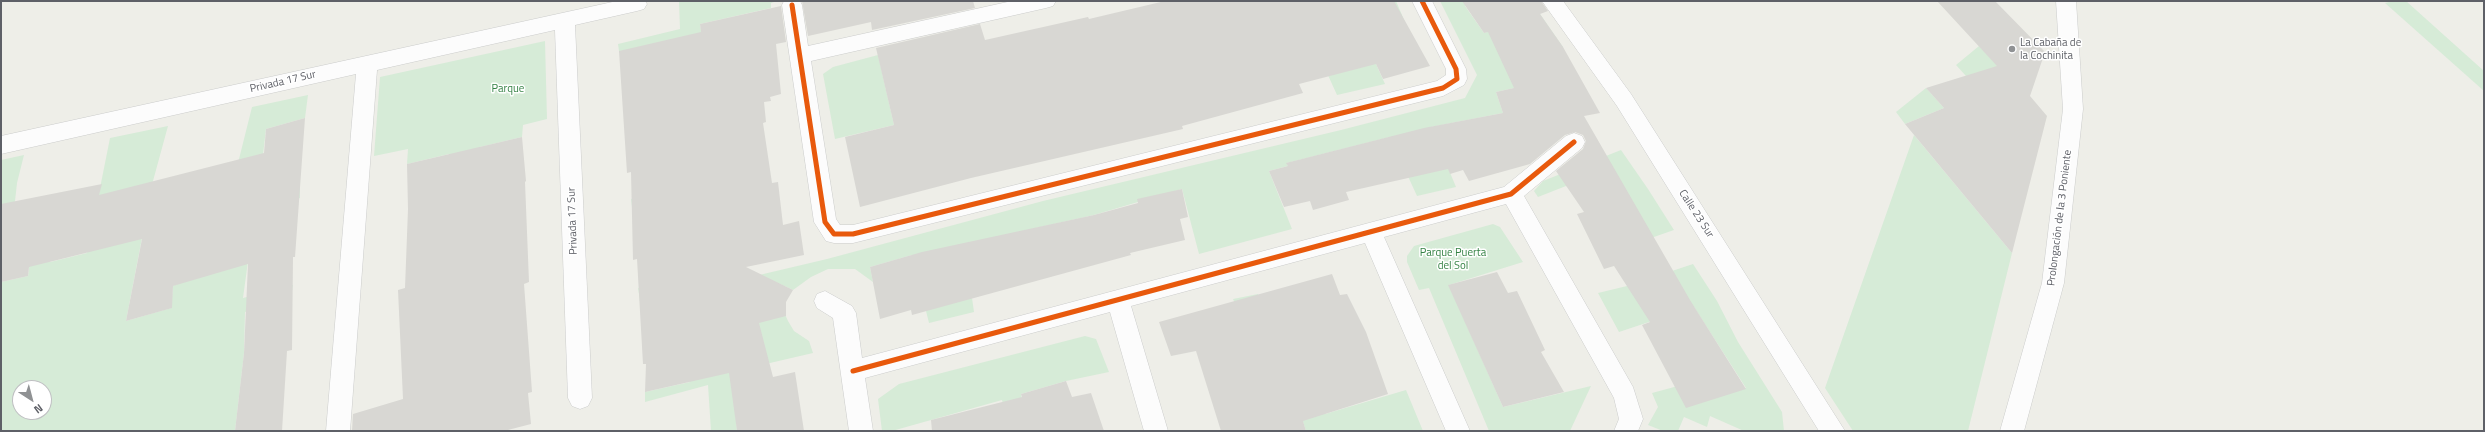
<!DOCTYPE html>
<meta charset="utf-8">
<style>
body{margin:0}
#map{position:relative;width:2485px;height:432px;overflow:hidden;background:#eeeee8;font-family:"Titillium Web",sans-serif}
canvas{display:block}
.frame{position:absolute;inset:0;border:2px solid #5e6067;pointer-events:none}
.north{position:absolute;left:12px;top:380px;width:40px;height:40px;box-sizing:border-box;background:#fff;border:1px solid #bfbfc2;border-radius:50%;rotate:144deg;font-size:11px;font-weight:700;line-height:16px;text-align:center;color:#5e6067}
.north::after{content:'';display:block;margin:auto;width:14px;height:18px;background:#909294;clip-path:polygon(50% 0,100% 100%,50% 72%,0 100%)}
</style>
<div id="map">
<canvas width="2485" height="432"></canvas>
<div class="frame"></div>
<div class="north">N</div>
</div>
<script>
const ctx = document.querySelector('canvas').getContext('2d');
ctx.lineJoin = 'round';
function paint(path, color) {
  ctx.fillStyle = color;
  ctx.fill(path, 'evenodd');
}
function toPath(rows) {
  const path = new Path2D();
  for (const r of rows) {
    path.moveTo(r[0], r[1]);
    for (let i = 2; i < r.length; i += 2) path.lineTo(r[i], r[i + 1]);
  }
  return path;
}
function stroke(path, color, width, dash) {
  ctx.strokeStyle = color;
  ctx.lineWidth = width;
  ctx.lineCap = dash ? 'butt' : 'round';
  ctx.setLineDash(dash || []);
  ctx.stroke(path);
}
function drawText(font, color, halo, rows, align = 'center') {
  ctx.font = font + ' "Titillium Web",sans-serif';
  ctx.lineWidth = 3;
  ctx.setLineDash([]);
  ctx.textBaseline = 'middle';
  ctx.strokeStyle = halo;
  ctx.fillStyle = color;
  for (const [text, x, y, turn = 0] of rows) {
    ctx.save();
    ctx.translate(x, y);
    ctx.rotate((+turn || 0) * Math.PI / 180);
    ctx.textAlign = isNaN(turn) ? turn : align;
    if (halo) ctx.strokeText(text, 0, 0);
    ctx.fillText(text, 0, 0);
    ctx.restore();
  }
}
paint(toPath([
 [685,1,777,1,771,3,771,8,700,24,707,71,721,284,827,259,1043,201,1341,130,1465,98,1477,75,1440,1,1481,1,1465,6,1484,33,1540,14,1563,47,1514,88,1496,92,1503,113,1431,127,1456,187,1417,196,1390,137,1287,163,1288,166,1269,171,1292,229,1199,254,1182,189,1094,215,1005,235,972,298,974,312,929,323,912,255,870,267,873,282,855,269,828,269,811,277,793,290,769,279,788,321,794,331,809,341,813,353,770,363,733,375,737,431,711,431,708,385,645,402,645,392,690,382,640,301,638,288,680,277,632,207,631,199,671,188,619,51,618,44,680,29,679,2],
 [1318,1,1396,1,1405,22,1362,33,1385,84,1337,95,1307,29],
 [2393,1,2406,1,2484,71,2484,91,2385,3],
 [545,41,547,119,523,125,522,137,480,147,408,260,407,234,451,189,449,154,407,164,408,149,374,156,380,77],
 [1979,46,2005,73,1966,76,1956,65],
 [878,55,894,125,835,139,823,74,833,67],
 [1926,88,1944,108,1905,124,1896,112],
 [308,95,305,118,266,129,258,198,300,188,300,198,297,199,249,254,243,298,293,285,290,301,245,312,244,353,235,431,1,431,1,282,28,276,31,252,50,262,87,253,110,138,168,126,153,181,126,321,171,308,173,286,224,260,239,159,252,107],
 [20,388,44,388,44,412,20,412],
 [1914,135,2012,253,1968,431,1853,431,1825,388],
 [1621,150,1648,189,1674,230,1651,238,1566,186,1538,197,1534,191,1543,181],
 [24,155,17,183,15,201,1,260,1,160],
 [1493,224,1500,227,1523,262,1449,285,1503,407,1591,386,1570,431,1489,431,1429,288,1419,290,1407,262,1407,256,1414,246],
 [1693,264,1717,301,1738,342,1782,412,1784,431,1744,431,1710,416,1707,427,1684,417,1678,431,1663,431,1648,425,1658,407,1652,393,1689,383,1746,388,1694,307,1619,332,1598,293,1627,286],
 [1258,294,1270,335,1325,414,1406,390,1423,431,1306,431,1292,388,1242,319,1233,299],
 [1085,336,1096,339,1109,372,1066,381,1021,394,1028,431,1009,431,1002,400,892,431,882,431,878,399,899,384]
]), '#d6ebd7');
paint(toPath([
 [802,1,973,1,975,8,872,30,871,22,808,36],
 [1165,1,1394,1,1430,66,1383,79,1376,64,1299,84,1303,93,1182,126,1183,129,971,178,860,207,845,137,894,125,876,48,980,24,985,40,1088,17,1089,19],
 [1462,1,1541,1,1548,11,1540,14,1563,47,1600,113,1584,116,1690,300,1746,389,1686,408,1642,325,1650,322,1614,266,1604,269,1577,214,1584,212,1556,171,1583,149,1586,141,1583,135,1575,132,1565,135,1530,164,1469,181,1463,170,1450,174,1448,169,1346,192,1349,200,1313,210,1310,201,1284,207,1269,171,1288,166,1286,163,1424,128,1503,113,1496,92,1514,88,1488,32,1484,33],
 [1937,1,1995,1,2045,52,2030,96,2047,116,2012,253,1905,124,1944,108,1926,88,1997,66],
 [781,6,786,42,776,44,781,94,770,97,771,101,764,102,766,122,763,123,772,183,778,182,783,225,799,221,804,255,746,267,793,290,786,302,786,316,759,323,773,377,795,372,804,431,737,431,729,373,645,392,646,364,643,364,637,259,633,260,631,172,627,173,619,51,701,32,700,24],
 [305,118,295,257,293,257,292,350,287,351,282,431,235,431,244,353,248,264,173,286,172,308,126,321,142,239,29,267,28,276,1,282,1,204,102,184,99,195,264,153,266,129],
 [522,137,526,181,525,182,529,282,524,284,532,392,528,393,531,424,504,431,352,431,353,414,403,399,398,290,405,288,408,209,407,164],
 [1182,189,1188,217,1180,219,1185,240,1130,253,1131,255,912,315,911,310,880,319,870,267,922,252,1094,215,1138,203,1137,199],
 [1497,272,1508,293,1517,291,1545,350,1541,352,1564,392,1503,407,1448,285],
 [1332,274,1340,295,1347,294,1366,332,1388,394,1303,421,1306,431,1221,431,1196,351,1171,356,1159,322],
 [1066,381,1072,397,1091,393,1104,431,932,431,931,420,1022,397,1021,394]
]), '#d8d7d3');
const minor = toPath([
 [617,1,645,1,647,4,644,9,637,11,575,25,592,398,588,406,580,409,572,406,568,398,555,30,377,70,350,431,326,431,356,74,1,154,1,136,617,1],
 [784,1,800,1,802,5,808,46,1012,1,1056,1,1053,6,1046,8,811,61,836,219,840,225,853,225,1437,81,1446,75,1446,69,1412,1,1432,1,1466,69,1467,79,1464,85,1443,96,853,243,834,243,826,241,814,222,782,5,784,1],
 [1542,1,1563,1,1631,94,1845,431,1819,431,1617,106,1542,1],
 [2056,1,2076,1,2083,109,2064,283,2024,431,2000,431,2042,283,2063,109,2056,1],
 [1574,133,1582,136,1585,142,1582,148,1524,196,1633,387,1643,419,1638,431,1614,431,1619,419,1614,398,1506,204,1384,237,1470,431,1446,431,1365,243,1131,306,1168,431,1144,431,1110,312,865,378,873,431,849,431,833,318,817,308,814,301,817,294,825,291,852,306,856,313,862,358,1504,187,1566,136,1574,133]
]);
stroke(minor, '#cbcccb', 1);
paint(minor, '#fcfcfc');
stroke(toPath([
 [792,5,825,222,834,234,853,234,1443,88,1457,79,1456,69,1422,1],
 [853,371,1511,194,1574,142]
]), '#e8590c', 5);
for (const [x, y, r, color] of [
 [2012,49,4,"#909294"]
]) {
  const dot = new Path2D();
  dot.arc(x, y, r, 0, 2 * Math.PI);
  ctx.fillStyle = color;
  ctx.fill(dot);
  stroke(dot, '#fff', 1.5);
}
drawText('11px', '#5e6067', '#fff', [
 ["La Cabaña de",2020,43],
 ["la Cochinita",2020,56]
], 'left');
drawText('11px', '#5e6067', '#fff', [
 ["Privada 17 Sur",283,82,-13],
 ["Calle 23 Sur",1696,214,57],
 ["Prolongación de la 3 Poniente",2060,218,-83],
 ["Privada 17 Sur",573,221,-92]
]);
drawText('11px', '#338143', '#fff', [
 ["Parque",508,89],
 ["Parque Puerta",1453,253],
 ["del Sol",1453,266]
]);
</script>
